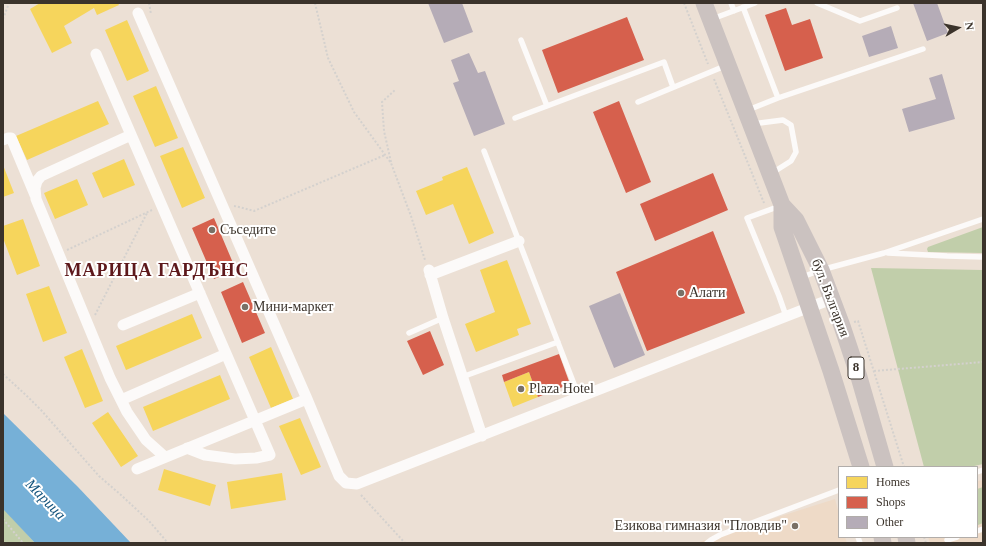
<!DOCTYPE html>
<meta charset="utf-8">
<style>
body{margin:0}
#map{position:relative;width:986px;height:546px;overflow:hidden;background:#ece0d5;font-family:"Times New Roman",serif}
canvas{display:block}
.frame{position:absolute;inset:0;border:4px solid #3b332b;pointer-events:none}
.legend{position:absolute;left:838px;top:466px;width:140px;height:72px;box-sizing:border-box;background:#fff;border:1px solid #b1adaa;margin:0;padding:5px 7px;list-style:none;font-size:12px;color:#3b332b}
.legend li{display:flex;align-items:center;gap:8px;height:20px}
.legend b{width:20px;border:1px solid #b1adaa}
.north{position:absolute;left:938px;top:8px;width:40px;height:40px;-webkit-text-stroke:3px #fff;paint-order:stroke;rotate:81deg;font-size:11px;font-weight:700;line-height:16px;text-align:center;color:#3b332b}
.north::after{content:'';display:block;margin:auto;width:14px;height:18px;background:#3b332b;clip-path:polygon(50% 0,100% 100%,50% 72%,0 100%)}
</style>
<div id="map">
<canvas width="986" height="546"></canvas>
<div class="frame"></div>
<ul class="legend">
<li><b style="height:11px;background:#f6d55c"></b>Homes</li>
<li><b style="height:11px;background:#d6604d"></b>Shops</li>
<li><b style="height:11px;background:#b5acb7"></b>Other</li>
</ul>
<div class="north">N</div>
</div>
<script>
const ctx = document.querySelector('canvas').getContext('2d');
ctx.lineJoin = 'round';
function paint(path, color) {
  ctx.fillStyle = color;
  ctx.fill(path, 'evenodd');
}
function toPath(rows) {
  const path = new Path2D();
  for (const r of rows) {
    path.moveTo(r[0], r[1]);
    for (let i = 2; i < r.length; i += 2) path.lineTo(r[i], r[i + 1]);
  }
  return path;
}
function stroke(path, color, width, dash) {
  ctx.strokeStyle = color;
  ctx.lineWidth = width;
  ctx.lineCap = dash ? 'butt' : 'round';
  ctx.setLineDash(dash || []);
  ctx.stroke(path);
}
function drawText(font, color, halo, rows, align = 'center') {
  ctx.font = font + ' "Times New Roman",serif';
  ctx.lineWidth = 4;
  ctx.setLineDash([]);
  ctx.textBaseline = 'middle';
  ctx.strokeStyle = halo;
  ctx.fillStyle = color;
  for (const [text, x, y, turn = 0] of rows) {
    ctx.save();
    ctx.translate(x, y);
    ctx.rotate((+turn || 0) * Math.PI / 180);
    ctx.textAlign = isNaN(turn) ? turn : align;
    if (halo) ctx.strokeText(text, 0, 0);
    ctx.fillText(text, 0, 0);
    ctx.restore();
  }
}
paint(toPath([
 [983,480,983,543,930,543,928,537,977,537,977,481],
 [835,499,839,514,839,537,845,537,847,543,696,543]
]), '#eedac7');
paint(toPath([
 [983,227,983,253,928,252,927,249,928,247],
 [871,268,983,270,983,464,970,467,924,467],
 [983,487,983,523,978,525,977,521,977,489],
 [3,509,6,511,35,543,3,543]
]), '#c1ceaa');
paint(toPath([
 [3,413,78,487,131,543,35,543,3,509]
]), '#76b0d7');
paint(toPath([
 [40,3,118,3,119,5,97,15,94,8,64,26,72,43,52,53,30,9],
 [127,20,149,71,127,81,105,30],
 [156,86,178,138,155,147,133,96],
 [98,101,109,124,27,160,16,136],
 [183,147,205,198,182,208,160,156],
 [124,159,135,185,103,198,92,173],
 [3,165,14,193,3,197],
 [467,167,494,233,469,244,453,204,426,215,416,191,443,180,442,177],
 [77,179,88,205,55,219,44,193],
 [23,219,40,266,17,275,3,238,3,226],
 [507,260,531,324,517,329,519,335,476,352,465,324,495,312,480,270],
 [49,286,67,333,43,342,26,294],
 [192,314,202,338,126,370,116,346],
 [271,347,293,399,271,408,249,357],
 [82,349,103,401,85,408,64,357],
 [529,372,538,397,513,407,504,382],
 [220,375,230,399,153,431,143,407],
 [108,412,138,456,121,467,92,423],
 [300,418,321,467,301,475,279,426],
 [164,469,216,485,210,506,158,490],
 [282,473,286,500,231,509,227,482]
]), '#f6d55c');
paint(toPath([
 [786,8,792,25,810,19,823,58,785,71,765,15],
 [627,17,644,60,558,93,542,50],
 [619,101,651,182,626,193,593,112],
 [713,173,728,210,655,241,640,204],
 [214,218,236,270,214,279,192,228],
 [713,231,745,313,647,351,616,272],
 [243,282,265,333,242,343,221,292],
 [430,331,444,365,423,375,407,341],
 [559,354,570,384,538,397,529,372,504,382,502,375]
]), '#d6604d');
paint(toPath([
 [428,3,462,3,473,32,444,43],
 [913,3,937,3,948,33,927,41],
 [891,26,898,48,869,57,862,36],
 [469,53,478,73,485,71,505,124,474,136,453,83,459,81,451,60],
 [942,74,955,119,909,132,902,109,936,99,929,78],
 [620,293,645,355,614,368,589,306]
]), '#b5acb7');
stroke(toPath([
 [149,3,151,14],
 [315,3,328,58,354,112,391,163,411,216,425,260],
 [684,3,708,64],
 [3,19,9,3],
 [714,79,764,203],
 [391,162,384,131,382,102,395,90],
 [234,206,239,207,254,211,385,155],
 [67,250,152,210],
 [95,315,147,213],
 [854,322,858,321,904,467],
 [874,371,983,362],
 [3,374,28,397,41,410,99,476,121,495,149,521,168,543],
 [361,495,405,543],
 [3,519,23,543],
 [924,537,926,543]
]), '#d4d1ce', 2, [2, 2]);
stroke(toPath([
 [731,3,734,11],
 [817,3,860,21,897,8],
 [743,7,778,98],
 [712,19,755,3],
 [521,40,547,106],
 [638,102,725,66],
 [748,110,778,98,923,49],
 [515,118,664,62,673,87],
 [752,124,783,120,791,125,796,152,791,161,772,173],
 [484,151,579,397],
 [780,206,747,218,779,296,786,316],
 [888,253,947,256,983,257],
 [802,277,821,270,884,253,983,219],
 [409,333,443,318],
 [462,377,558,342],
 [977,472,983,470],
 [977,531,983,529],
 [858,537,860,543],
 [947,540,957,537],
 [707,543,711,540,720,535,839,490]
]), '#fcfaf9', 5.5);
stroke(toPath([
 [138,13,307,399,339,476,346,483,357,484,810,307,832,299],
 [96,54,270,455,256,458,235,459,205,455,187,448],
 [131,135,41,176,37,181,35,188,36,199,110,378,127,412,146,440,165,457],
 [3,140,8,138,11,138,12,140,35,195],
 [429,270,443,318,482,436],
 [430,275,519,241],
 [123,325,200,293],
 [121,400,226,354],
 [137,469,307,399]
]), '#fcfaf9', 11);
stroke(toPath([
 [704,3,782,205,796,220,821,270,842,326,859,377,885,467],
 [782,205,782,227,831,371,861,467],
 [882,537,883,543],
 [906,537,907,543]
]), '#cbc2c0', 17);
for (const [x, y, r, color] of [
 [212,230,4,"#797066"],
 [681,293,4,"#797066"],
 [245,307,4,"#797066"],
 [521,389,4,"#797066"],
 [795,526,4,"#797066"]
]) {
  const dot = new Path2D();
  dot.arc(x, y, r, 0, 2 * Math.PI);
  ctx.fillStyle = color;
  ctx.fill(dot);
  stroke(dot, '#fff', 1.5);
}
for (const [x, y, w] of [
 [856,368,16]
]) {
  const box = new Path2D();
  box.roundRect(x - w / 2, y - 11, w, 22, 3);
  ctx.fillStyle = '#fff';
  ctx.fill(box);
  stroke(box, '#3b332b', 1);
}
drawText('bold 13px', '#3b332b', null, [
 ["8",856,368]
]);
drawText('14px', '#3b332b', '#fff', [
 ["Съседите",220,230],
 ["Алати",689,293],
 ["Мини-маркет",253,307],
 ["Plaza Hotel",529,389],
 ["Езикова гимназия \"Пловдив\"",787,526,"right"]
], 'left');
drawText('14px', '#3b332b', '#fff', [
 ["бул. България",830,298,69]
]);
drawText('italic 15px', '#14547d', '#fff', [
 ["Марица",45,500,46]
]);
ctx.letterSpacing = '1px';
drawText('bold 18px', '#5d181b', '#fff', [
 ["МАРИЦА ГАРДЪНС",157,271]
]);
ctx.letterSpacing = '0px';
</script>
